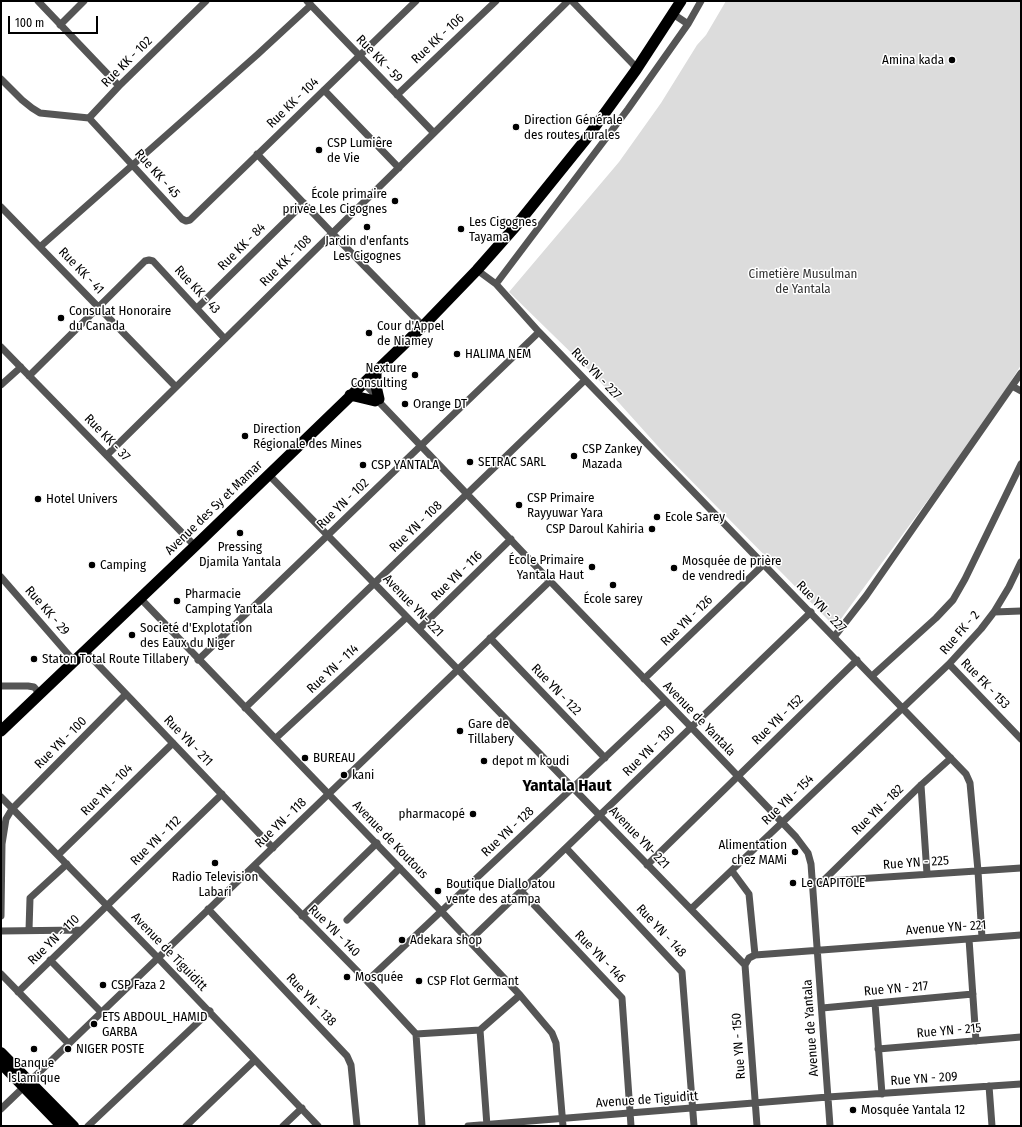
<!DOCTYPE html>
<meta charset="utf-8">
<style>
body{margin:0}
#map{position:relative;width:1022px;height:1127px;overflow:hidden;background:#fff;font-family:"Fira Sans Condensed",sans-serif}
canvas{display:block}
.frame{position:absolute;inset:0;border:2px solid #000;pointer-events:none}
.scale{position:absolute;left:8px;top:16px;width:90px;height:18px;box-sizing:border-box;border:2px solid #000;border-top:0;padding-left:5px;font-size:12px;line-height:14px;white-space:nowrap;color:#000;-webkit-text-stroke:3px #fff;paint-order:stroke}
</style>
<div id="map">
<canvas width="1022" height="1127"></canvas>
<div class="frame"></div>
<div class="scale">100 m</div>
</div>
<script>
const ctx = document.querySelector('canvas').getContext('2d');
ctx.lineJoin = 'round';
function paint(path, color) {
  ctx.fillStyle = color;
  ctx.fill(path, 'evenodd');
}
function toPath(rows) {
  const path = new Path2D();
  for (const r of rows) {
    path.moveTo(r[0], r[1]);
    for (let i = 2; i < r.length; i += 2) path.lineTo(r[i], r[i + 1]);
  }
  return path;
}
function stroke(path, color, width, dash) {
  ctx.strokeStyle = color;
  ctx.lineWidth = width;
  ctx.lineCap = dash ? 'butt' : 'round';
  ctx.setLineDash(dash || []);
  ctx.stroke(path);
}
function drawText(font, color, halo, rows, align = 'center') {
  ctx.font = font + ' "Fira Sans Condensed",sans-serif';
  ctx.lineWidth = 3;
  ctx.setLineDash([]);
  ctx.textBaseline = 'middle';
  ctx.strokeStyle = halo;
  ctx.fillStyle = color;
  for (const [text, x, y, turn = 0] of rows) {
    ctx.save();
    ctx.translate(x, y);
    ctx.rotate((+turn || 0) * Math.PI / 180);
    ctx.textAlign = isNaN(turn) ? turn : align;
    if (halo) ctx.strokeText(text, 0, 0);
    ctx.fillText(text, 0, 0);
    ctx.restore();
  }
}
paint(toPath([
 [726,1,1021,1,1021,365,998,402,974,437,835,627,664,453,594,375,509,292,619,162,661,103,697,45,706,35]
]), '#dcdcdc');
stroke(toPath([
 [38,1,119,86],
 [206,1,119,86,89,118,182,219,186,221,190,220,416,1],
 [307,1,434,133],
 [572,1,633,64,636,70],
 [673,14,688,24],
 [60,25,84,1],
 [1,79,22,100,32,108,40,113,89,118],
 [324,90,399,168],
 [397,95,496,1],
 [257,154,332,233,423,326],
 [1,207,176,387],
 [41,246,258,54,311,5],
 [477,270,496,284,539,332,966,774,970,783,978,871,982,938],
 [496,284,628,109,688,24,701,1],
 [197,308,304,203],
 [1,347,195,546],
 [29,376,145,261,149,260,153,261,225,339],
 [364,383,379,399,381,404,550,581,691,727,796,837,808,853,811,864,830,1126],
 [1,385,21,367],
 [1012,386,1021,391],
 [107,455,568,1],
 [269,475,745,965],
 [1,577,74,661],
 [141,599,441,911,520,995,552,1033,556,1043,563,1126],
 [994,612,1021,611],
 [419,629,511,539],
 [834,637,866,596,1021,373],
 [490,638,605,758],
 [85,651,273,848],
 [198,660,539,332],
 [949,664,1021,739],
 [872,676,936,618,953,600,965,579,1021,464],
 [644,679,763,565],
 [1,686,28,686,34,687,40,694],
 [245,708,585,380],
 [276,738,407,617],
 [921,785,927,874],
 [1,797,158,958,318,1126],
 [566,848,682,972,694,1126],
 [58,855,173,743],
 [647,865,857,660],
 [254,866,367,981,416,1034,422,1126],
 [732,871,749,894,755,955],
 [823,881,921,785,951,758],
 [812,882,1021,868],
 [521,891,622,998,631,1126],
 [208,909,347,1056,351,1065,357,1126],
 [691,909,949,664,981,629,994,612,1009,587,1021,562],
 [1,916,2,844,6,819,12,809,126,694],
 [302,916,377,843],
 [347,920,400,868],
 [29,930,30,898,67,864],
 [1,931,81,930],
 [969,939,976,1041],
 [469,941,811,612],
 [50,960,101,1012],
 [745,965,749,958,755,955,1021,935],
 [745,965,757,1126],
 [1,974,69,1044],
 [367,981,665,701],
 [18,992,222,794],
 [875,1003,882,1094],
 [822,1008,973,994],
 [480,1030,487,1126],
 [416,1034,480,1030,520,995],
 [878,1049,1021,1037],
 [989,1086,992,1126],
 [1,1109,550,581],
 [88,1126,210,1011],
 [186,1126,255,1060],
 [283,1126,302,1108],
 [468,1126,828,1097,1021,1084]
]), '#555', 7);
stroke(toPath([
 [1,1052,74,1126],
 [1,1064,61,1126]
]), '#000', 10);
stroke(toPath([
 [376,371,376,386,379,399],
 [350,395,375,401],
 [1,731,195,546,423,326,477,270,515,227,586,139,636,70,681,1]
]), '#000', 11);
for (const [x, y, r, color] of [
 [952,60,4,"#000"],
 [516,127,4,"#000"],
 [319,150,4,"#000"],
 [395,201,4,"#000"],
 [367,227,4,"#000"],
 [461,229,4,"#000"],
 [61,318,4,"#000"],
 [369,333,4,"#000"],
 [457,354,4,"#000"],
 [415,375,4,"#000"],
 [405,404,4,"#000"],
 [245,436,4,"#000"],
 [574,456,4,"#000"],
 [470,462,4,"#000"],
 [363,465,4,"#000"],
 [38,499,4,"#000"],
 [519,505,4,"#000"],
 [657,517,4,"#000"],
 [652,529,4,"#000"],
 [240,533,4,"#000"],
 [92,565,4,"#000"],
 [592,567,4,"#000"],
 [674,568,4,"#000"],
 [613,585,4,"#000"],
 [177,601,4,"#000"],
 [132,635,4,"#000"],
 [34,659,4,"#000"],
 [460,731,4,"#000"],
 [305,758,4,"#000"],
 [484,761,4,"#000"],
 [344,775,4,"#000"],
 [473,814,4,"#000"],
 [795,852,4,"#000"],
 [215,863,4,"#000"],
 [793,883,4,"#000"],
 [438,891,4,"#000"],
 [402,940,4,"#000"],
 [347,977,4,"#000"],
 [419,981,4,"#000"],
 [103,985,4,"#000"],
 [94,1024,4,"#000"],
 [34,1049,4,"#000"],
 [68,1049,4,"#000"],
 [853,1110,4,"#000"]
]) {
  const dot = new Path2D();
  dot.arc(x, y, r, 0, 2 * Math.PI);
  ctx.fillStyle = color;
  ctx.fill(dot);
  stroke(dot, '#fff', 1.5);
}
drawText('13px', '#000', '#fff', [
 ["Rue KK - 106",438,39,-43],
 ["Rue KK - 59",379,59,46],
 ["Rue KK - 102",127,62,-45],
 ["Rue KK - 104",293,103,-44],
 ["Rue KK - 45",157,174,48],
 ["Rue KK - 84",242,247,-45],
 ["Rue KK - 108",286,261,-45],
 ["Rue KK - 41",81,271,46],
 ["Rue KK - 43",197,290,47],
 ["Rue YN - 227",596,374,46],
 ["Rue KK - 37",107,438,46],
 ["Rue YN - 102",343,504,-44],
 ["Avenue des Sy et Mamar",214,508,-44],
 ["Rue YN - 108",416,527,-44],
 ["Rue YN - 116",457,576,-44],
 ["Avenue YN- 221",413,606,46],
 ["Rue YN - 227",821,607,46],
 ["Rue KK - 29",47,611,49],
 ["Rue YN - 126",687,621,-44],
 ["Rue FK - 2",960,633,-49],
 ["Rue YN - 114",333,669,-43],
 ["Rue FK - 153",985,684,46],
 ["Rue YN - 122",556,690,46],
 ["Avenue de Yantala",699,719,46],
 ["Rue YN - 152",778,720,-44],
 ["Rue YN - 211",188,741,46],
 ["Rue YN - 100",61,743,-45],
 ["Rue YN - 130",649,751,-44],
 ["Rue YN - 104",107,790,-45],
 ["Rue YN - 154",788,800,-44],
 ["Rue YN - 182",878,810,-44],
 ["Rue YN - 118",281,823,-44],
 ["Rue YN - 128",508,832,-43],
 ["Avenue YN- 221",639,838,46],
 ["Avenue de Koutous",390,840,46],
 ["Rue YN - 112",156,841,-44],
 ["Rue YN - 225",916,863,-4],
 ["Avenue YN- 221",946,928,-4],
 ["Rue YN - 140",334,931,45],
 ["Rue YN - 148",661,931,47],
 ["Rue YN - 110",54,940,-44],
 ["Avenue de Tiguiditt",169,952,46],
 ["Rue YN - 146",600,957,46],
 ["Rue YN - 217",896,989,-5],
 ["Rue YN - 138",311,1000,47],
 ["Avenue de Yantala",811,1028,-94],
 ["Rue YN - 215",949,1031,-5],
 ["Rue YN - 150",739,1046,-94],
 ["Rue YN - 209",924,1079,-4],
 ["Avenue de Tiguiditt",647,1100,-4]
]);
drawText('13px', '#000', '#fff', [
 ["Amina kada",944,60,"right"],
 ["Direction Générale",524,120],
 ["des routes rurales",524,135],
 ["CSP Lumiêre",327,143],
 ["de Vie",327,158],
 ["École primaire",387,194,"right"],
 ["privée Les Cigognes",387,209,"right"],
 ["Les Cigognes",469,222],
 ["Tayama",469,237],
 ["Jardin d'enfants",367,241,"center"],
 ["Les Cigognes",367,256,"center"],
 ["Consulat Honoraire",69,311],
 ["du Canada",69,326],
 ["Cour d'Appel",377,326],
 ["de Niamey",377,341],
 ["HALIMA NEM",465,354],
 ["Nexture",407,368,"right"],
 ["Consulting",407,383,"right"],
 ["Orange DT",413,404],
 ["Direction",253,429],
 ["Régionale des Mines",253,444],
 ["CSP Zankey",582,449],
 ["Mazada",582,464],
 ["SETRAC SARL",478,462],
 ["CSP YANTALA",371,465],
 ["CSP Primaire",527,498],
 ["Rayyuwar Yara",527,513],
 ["Hotel Univers",46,499],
 ["Ecole Sarey",665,517],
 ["CSP Daroul Kahiria",644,529,"right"],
 ["Pressing",240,547,"center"],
 ["Djamila Yantala",240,562,"center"],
 ["École Primaire",584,560,"right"],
 ["Yantala Haut",584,575,"right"],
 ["Mosquée de prière",682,561],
 ["de vendredi",682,576],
 ["Camping",100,565],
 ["Pharmacie",185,594],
 ["Camping Yantala",185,609],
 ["École sarey",613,599,"center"],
 ["Societé d'Explotation",140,628],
 ["des Eaux du Niger",140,643],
 ["Staton Total Route Tillabery",42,659],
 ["Gare de",468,724],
 ["Tillabery",468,739],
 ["BUREAU",313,758],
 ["depot m koudi",492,761],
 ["kani",352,775],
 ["pharmacopé",465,814,"right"],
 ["Alimentation",787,845,"right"],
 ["chez MAMi",787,860,"right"],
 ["Radio Television",215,877,"center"],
 ["Labari",215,892,"center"],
 ["Le CAPITOLE",801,883],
 ["Boutique Diallo atou",446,884],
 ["vente des atampa",446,899],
 ["Adekara shop",410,940],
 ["Mosquée",355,977],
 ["CSP Flot Germant",427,981],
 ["CSP Faza 2",111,985],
 ["ETS ABDOUL_HAMID",102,1017],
 ["GARBA",102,1032],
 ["NIGER POSTE",76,1049],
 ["Banque",34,1063,"center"],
 ["Islamique",34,1078,"center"],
 ["Mosquée Yantala 12",861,1110]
], 'left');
drawText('13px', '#333', '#fff', [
 ["Cimetière Musulman",803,274],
 ["de Yantala",803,289]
]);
drawText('bold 17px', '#000', '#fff', [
 ["Yantala Haut",567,786]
]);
</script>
